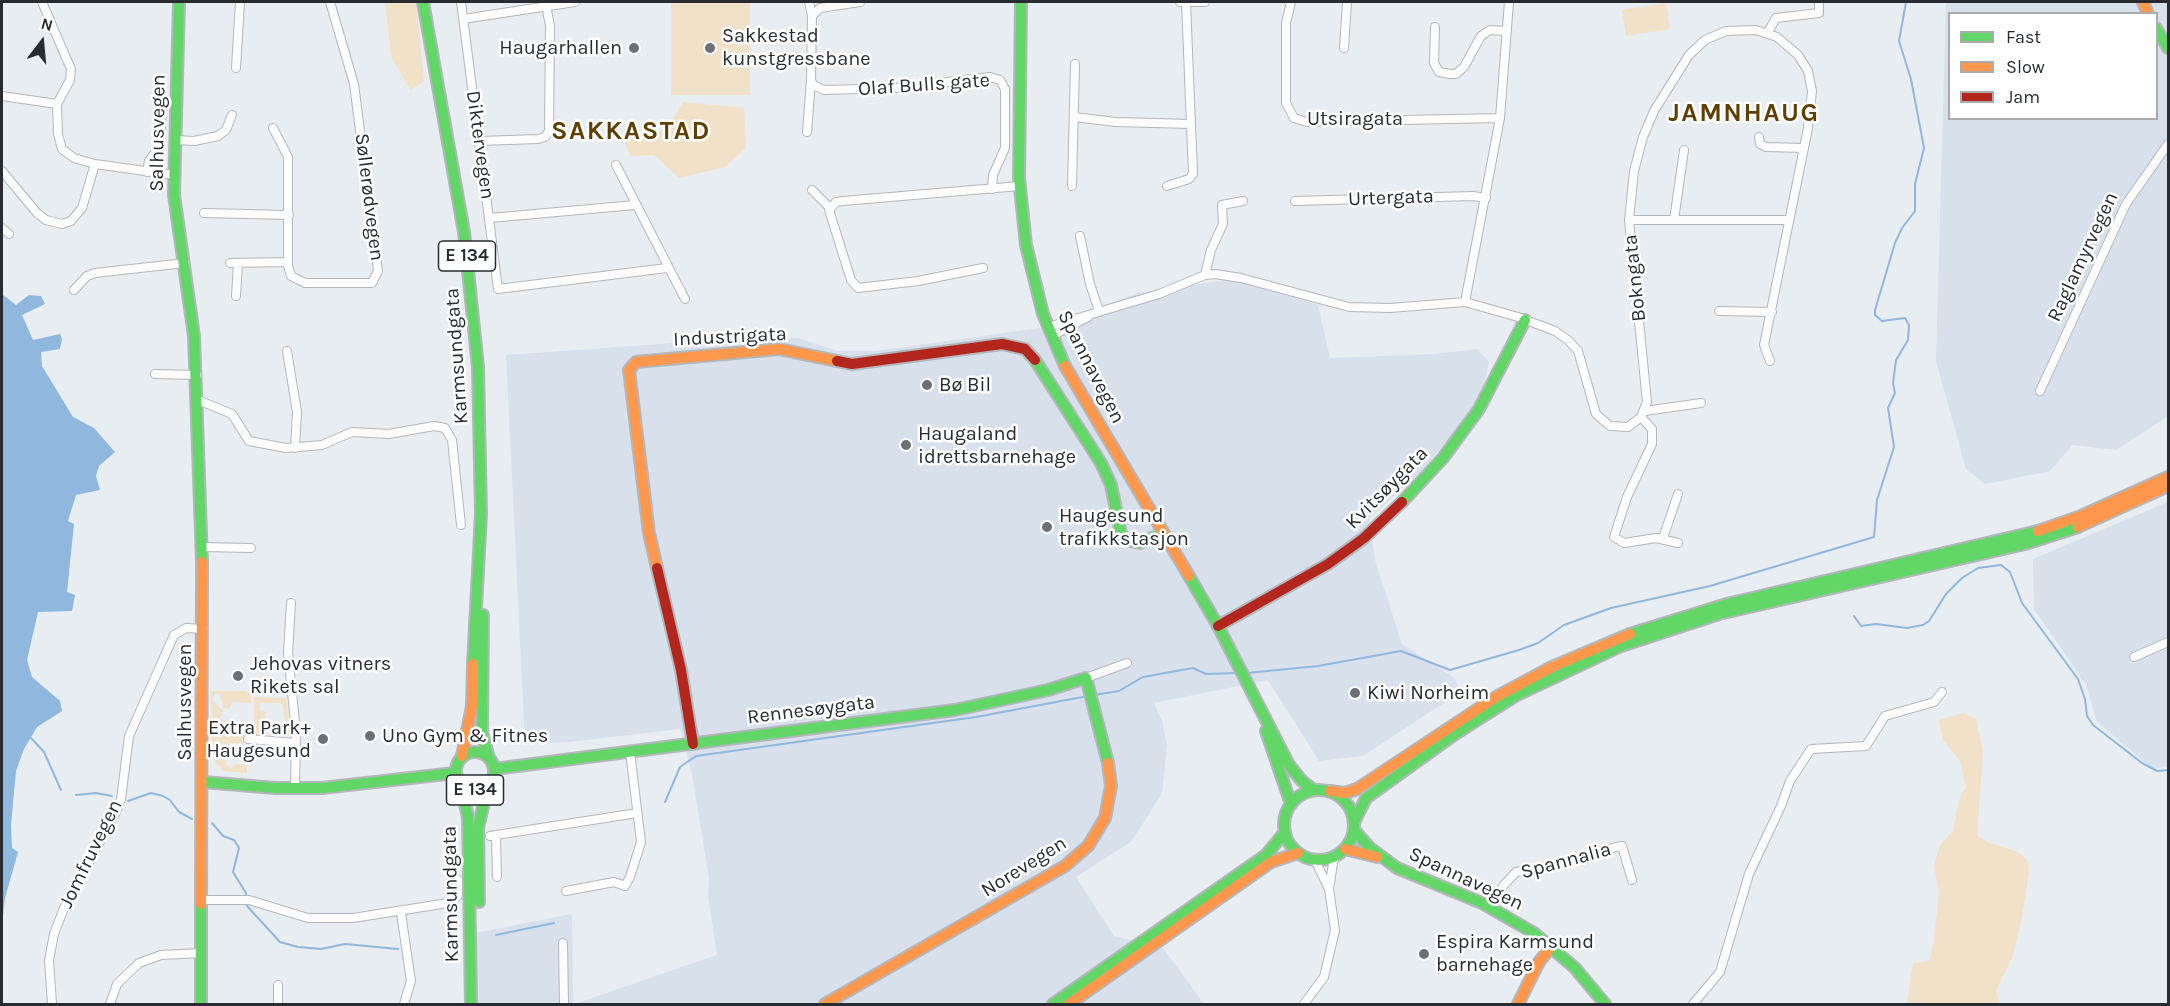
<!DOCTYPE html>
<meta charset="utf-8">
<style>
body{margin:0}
#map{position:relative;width:2170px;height:1006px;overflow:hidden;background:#e8edf2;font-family:Karla,sans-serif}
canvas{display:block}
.frame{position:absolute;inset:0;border:3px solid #282c30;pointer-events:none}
.legend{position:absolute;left:1948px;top:12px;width:210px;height:108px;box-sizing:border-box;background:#fff;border:2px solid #a9abac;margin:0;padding:8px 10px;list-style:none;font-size:18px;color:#282c30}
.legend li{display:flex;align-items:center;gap:12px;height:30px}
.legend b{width:30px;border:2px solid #a9abac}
.north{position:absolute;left:12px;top:12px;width:60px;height:60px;-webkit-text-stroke:4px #fff;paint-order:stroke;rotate:16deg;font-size:16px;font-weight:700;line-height:24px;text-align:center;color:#282c30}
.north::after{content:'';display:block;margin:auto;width:21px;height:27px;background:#282c30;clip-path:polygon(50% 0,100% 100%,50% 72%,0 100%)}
</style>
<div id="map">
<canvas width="2170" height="1006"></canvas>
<div class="frame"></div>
<ul class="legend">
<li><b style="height:8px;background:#63d668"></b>Fast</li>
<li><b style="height:8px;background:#ff974d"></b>Slow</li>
<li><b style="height:8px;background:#b3261e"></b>Jam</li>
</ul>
<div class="north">N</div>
</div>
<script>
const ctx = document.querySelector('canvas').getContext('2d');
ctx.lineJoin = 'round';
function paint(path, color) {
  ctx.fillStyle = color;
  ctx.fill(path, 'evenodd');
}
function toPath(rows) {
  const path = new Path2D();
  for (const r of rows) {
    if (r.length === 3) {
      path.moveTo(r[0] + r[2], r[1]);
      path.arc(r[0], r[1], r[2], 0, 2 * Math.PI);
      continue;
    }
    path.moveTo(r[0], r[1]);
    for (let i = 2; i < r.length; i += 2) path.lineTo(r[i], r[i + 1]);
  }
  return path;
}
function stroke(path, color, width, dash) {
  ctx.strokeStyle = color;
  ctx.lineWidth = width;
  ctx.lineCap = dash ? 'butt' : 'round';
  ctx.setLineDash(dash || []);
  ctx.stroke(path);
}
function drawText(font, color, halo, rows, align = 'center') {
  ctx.font = font + ' Karla,sans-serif';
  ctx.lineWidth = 5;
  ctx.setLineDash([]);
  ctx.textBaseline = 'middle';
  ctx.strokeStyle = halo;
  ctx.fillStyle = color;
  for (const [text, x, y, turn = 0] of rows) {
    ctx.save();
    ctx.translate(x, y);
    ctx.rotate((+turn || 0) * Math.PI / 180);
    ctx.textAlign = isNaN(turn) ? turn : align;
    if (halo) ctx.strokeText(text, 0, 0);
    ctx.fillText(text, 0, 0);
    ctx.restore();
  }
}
paint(toPath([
 [1946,2,2168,2,2168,416,2116,450,2072,445,2050,471,1985,484,1966,469,1936,361],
 [1950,14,2156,14,2156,118,1950,118],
 [1224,280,1243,282,1318,305,1330,358,1435,354,1477,349,1489,362,1483,389,1455,431,1422,470,1369,519,1375,560,1402,644,1453,677,1462,691,1363,756,1319,761,1268,680,1154,703,1162,721,1167,745,1162,794,1131,842,1076,877,1114,936,1163,948,1204,1004,574,1004,717,955,708,896,709,878,692,774,680,729,569,742,525,744,506,355,759,337,798,338,837,351,876,351,1046,327,1138,293],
 [2168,502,2168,766,2153,769,2097,722,2086,685,2034,609,2033,559],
 [572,914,573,1004,472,1004,465,935]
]), '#d7e0eb');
paint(toPath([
 [385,2,416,2,424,82,410,90,391,56],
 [671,2,750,2,750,95,671,95],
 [1666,3,1670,29,1626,36,1622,10],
 [683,102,744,108,746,148,725,167,679,178,654,155,630,156,624,139,667,129],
 [211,691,245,691,251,694,251,703,232,702,229,709,223,708,220,694,216,693,213,697,213,701,223,711,220,719,226,720,228,726,237,735,245,737,245,743,229,743,228,752,225,752,225,763,231,769,234,764,247,765,247,773,224,771,216,763,212,751],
 [254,697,286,698,292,737,287,734,283,706,280,703,260,703,260,711,266,712,265,722,277,723,276,728,267,728,267,737,254,735],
 [1963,713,1976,719,1983,751,1977,835,1987,842,2018,852,2028,861,2029,873,2023,912,2013,956,1996,991,2000,1004,1907,1004,1913,963,1929,961,1933,947,1939,892,1934,866,1940,845,1953,831,1959,800,1966,787,1960,761,1943,740,1939,720]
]), '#f1e1c8');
paint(toPath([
 [2,294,16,305,29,295,41,296,45,304,22,315,33,340,60,334,62,339,60,349,41,352,42,366,73,417,94,428,115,452,99,466,96,476,100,490,76,495,68,521,74,524,67,592,75,595,72,611,38,612,27,660,32,677,60,701,62,711,37,727,24,749,16,771,11,825,12,848,18,852,5,898,2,924]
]), '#90b7dd');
stroke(toPath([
 [1854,616,1861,626,1876,624,1907,628,1923,625,1929,621,1946,594,1962,578,1978,568,2001,565,2010,572,2022,603,2078,679,2085,699,2087,716,2093,725,2142,763,2157,771,2168,770],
 [1247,673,1318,666,1401,651,1450,670,1519,650,1538,643,1564,625,1611,608,1710,586,1874,537,1877,500,1894,447,1888,408,1895,393,1893,383,1896,360,1908,340,1909,325,1905,318,1882,321,1875,315,1875,310,1895,243,1902,228,1915,211,1915,184,1924,148,1911,79,1899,41,1906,2],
 [1094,695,1119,691,1143,677,1193,668,1206,674,1238,673],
 [31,738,44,752,61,790],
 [76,795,96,793,112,796],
 [128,801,151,793,163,796,170,800,179,812,192,819],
 [665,802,680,767,696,756,976,717,1088,696],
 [212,823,223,836,234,840,239,848,233,872,246,893,247,906,280,942,298,947,321,949,345,944,398,949],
 [496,935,554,923]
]), '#90b7dd', 2);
const street = toPath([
 [42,2,71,69,70,80,57,104,58,134,62,149,74,158,95,164,174,175],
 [461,2,498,289,667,268],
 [809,2,812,16],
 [860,2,820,8,812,16,811,80,813,85,824,90,897,88,990,77,1000,80,1005,89,1005,148,993,175,992,189],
 [1180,2,1205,2],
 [1291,2,1286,23,1286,103,1294,118,1307,122,1500,118],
 [463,19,575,2],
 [1435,27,1434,63,1439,72,1450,74,1456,74,1464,67,1481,36,1490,30,1506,31],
 [1768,32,1776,18,1819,13,1819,2],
 [1344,48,1347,2],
 [236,68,240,2],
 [2,96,57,104],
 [1074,117,1116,122,1191,124],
 [273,128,288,157,288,266,291,276,305,283,372,283,378,271,354,84,330,2],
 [807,132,811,80],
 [1759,137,1760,144,1766,147,1804,148],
 [176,140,194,141,218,136,226,130,232,115],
 [480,141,538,139,545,137,549,131,550,26,546,5],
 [616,165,685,299],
 [2,171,37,213,46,220,62,224,71,221,82,208,95,164],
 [147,172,149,161,160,146,162,105],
 [1072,186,1075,64],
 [1167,186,1189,179,1193,174,1186,2],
 [812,190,830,208],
 [1295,201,1473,196,1486,198],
 [204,213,289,215],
 [490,218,635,205],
 [1629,220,1789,220],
 [1674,220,1684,150],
 [2,228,9,234],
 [1080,236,1090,284,1099,311],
 [230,263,288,262],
 [983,268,918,281,858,288,851,280,829,210,836,202,843,201,1020,186],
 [1205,275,1211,250,1223,224,1222,205,1243,201],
 [74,290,87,276,95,273,185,263],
 [236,296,238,263],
 [1465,302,1500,118,1509,2],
 [1719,311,1772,312],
 [1048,327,1159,294,1205,275,1215,274,1241,278,1349,307,1390,308,1465,302,1518,317,1555,331,1568,340,1578,351,1596,414,1610,426,1628,427,1641,417,1647,402,1629,220,1634,171,1643,137,1654,111,1689,55,1705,40,1726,31,1756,30,1777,37,1798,55,1808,71,1812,91,1808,128,1764,345,1770,361],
 [1052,336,1088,317],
 [287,351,297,412,295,448],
 [155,374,197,375],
 [2040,391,2126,204,2168,144],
 [198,400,232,414,249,441,286,448,322,445,352,432,389,434,434,426,445,428,452,440,461,525],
 [1645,411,1701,403],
 [1641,417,1652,429,1652,444,1627,497,1614,537,1624,543,1656,538,1678,543],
 [1663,538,1678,494],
 [202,547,251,548],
 [291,603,288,653,296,732,295,789],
 [2134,657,2168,642],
 [1086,678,1127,663],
 [248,739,296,743],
 [490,836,637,813],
 [496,836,497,877],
 [1329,889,1334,857],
 [566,891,614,882,625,886,630,877,641,842,630,752],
 [202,900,249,900,308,918,353,918,448,903,458,896,458,880],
 [1493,908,1503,886,1516,872,1552,866,1616,847,1622,846,1632,880],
 [401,913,411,981,404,1004],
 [563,943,564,1004],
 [278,985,278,1004],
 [52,1004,49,960,54,934,64,908,116,812,121,799,129,736,174,635,186,628,203,629],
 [110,1004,117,984,139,963,161,955,202,953],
 [1304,1004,1324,977,1335,930,1329,889,1315,860],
 [1693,1004,1720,972,1749,874,1781,806,1790,781,1811,749,1866,746,1885,716,1934,702,1942,692]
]);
const fast = toPath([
 [179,2,174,195,194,336,202,562],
 [423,2,464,232,478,367,481,514,473,664],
 [1021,2,1019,178,1026,245,1043,314,1065,366],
 [2156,28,2168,48],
 [1035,360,1101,463,1111,485,1122,539,1140,543,1162,534],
 [1402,502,1443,458,1479,409,1525,320],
 [1189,576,1218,626,1289,765,1302,781,1314,790],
 [483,615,482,733,489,758],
 [1630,634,1727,604,2038,531],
 [1266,731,1291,804],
 [475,771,19],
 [494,769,955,710,1048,690,1086,678,1108,763],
 [203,782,275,788,322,788,455,773],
 [460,783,468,817,471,1004],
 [1319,825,35],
 [1355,820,1366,798,1455,734,1515,696,1621,646,1719,614,2025,544,2078,527],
 [1354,830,1369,847,1397,868,1482,903,1534,933,1575,968,1605,1004],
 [479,902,478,828,488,785],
 [201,1004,201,904],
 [1053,1004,1266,855,1285,832]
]);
const slow = toPath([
 [2143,2,2148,14],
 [1065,366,1189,576],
 [2078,527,2168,486],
 [2038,531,2081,516,2168,477],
 [657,568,649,533,629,370,636,362,779,349,837,361],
 [462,756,472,706,473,664],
 [1330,791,1345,793,1357,789,1496,697,1552,667,1630,634],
 [1345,849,1377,857],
 [201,904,202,562],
 [825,1004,1065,866,1088,846,1105,818,1111,786,1108,763],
 [1069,1004,1271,862,1298,853],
 [1518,1004,1539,962,1551,947]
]);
const jam = toPath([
 [837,361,852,364,1002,344,1025,349,1035,360],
 [657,568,681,670,693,744],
 [1218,626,1328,564,1364,538,1402,502]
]);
stroke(street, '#b3b7bb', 10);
stroke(fast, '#b3b7bb', 14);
stroke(slow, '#b3b7bb', 14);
stroke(jam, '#b3b7bb', 14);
stroke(street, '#fcfcfd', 8);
stroke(fast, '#63d668', 10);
stroke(slow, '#ff974d', 10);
stroke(jam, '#b3261e', 10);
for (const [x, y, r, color] of [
 [634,48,6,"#6b7074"],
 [710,48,6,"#6b7074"],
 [927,385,6,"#6b7074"],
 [906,445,6,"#6b7074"],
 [1047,527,6,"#6b7074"],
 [238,676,6,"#6b7074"],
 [1355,693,6,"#6b7074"],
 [370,736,6,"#6b7074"],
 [323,739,6,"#6b7074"],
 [1424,954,6,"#6b7074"]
]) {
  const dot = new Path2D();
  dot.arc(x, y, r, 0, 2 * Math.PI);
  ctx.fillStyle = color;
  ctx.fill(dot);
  stroke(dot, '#fff', 2);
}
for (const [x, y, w] of [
 [467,256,57],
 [475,790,57]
]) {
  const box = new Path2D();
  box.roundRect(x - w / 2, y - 15, w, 30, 4.5);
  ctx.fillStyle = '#fff';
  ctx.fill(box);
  stroke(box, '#282c30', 1.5);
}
drawText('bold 18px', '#282c30', null, [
 ["E 134",467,256],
 ["E 134",475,790]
]);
drawText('20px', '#282c30', '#fff', [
 ["Sakkestad",722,36],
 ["kunstgressbane",722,59],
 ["Haugarhallen",622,48,"right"],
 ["Bø Bil",939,385],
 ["Haugaland",918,434],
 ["idrettsbarnehage",918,457],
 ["Haugesund",1059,516],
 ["trafikkstasjon",1059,539],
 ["Jehovas vitners",250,664],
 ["Rikets sal",250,687],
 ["Kiwi Norheim",1367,693],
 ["Extra Park+",311,728,"right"],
 ["Haugesund",311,751,"right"],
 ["Uno Gym & Fitnes",382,736],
 ["Espira Karmsund",1436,942],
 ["barnehage",1436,965]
], 'left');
drawText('20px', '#282c30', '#fff', [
 ["Olaf Bulls gate",924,85,-4],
 ["Utsiragata",1355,119],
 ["Salhusvegen",158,133,-89],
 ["Diktervegen",480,145,82],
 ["Søllerødvegen",369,197,83],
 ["Urtergata",1391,198,-2],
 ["Raglamyrvegen",2083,257,-65],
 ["Bokngata",1635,278,-96],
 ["Industrigata",730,337,-3],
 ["Karmsundgata",457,356,-94],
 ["Spannavegen",1091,367,63],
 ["Kvitsøygata",1387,488,-45],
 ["Salhusvegen",185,702,-90],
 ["Rennesøygata",811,710,-7],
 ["Jomfruvegen",91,854,-64],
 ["Spannalia",1566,861,-15],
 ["Norevegen",1024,867,-32],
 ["Spannavegen",1466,879,25],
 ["Karmsundgata",451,894,-91]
]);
ctx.letterSpacing = '1.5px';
drawText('bold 26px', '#5e4004', '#fff', [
 ["JAMNHAUG",1744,114],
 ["SAKKASTAD",631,132]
]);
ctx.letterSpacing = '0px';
</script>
